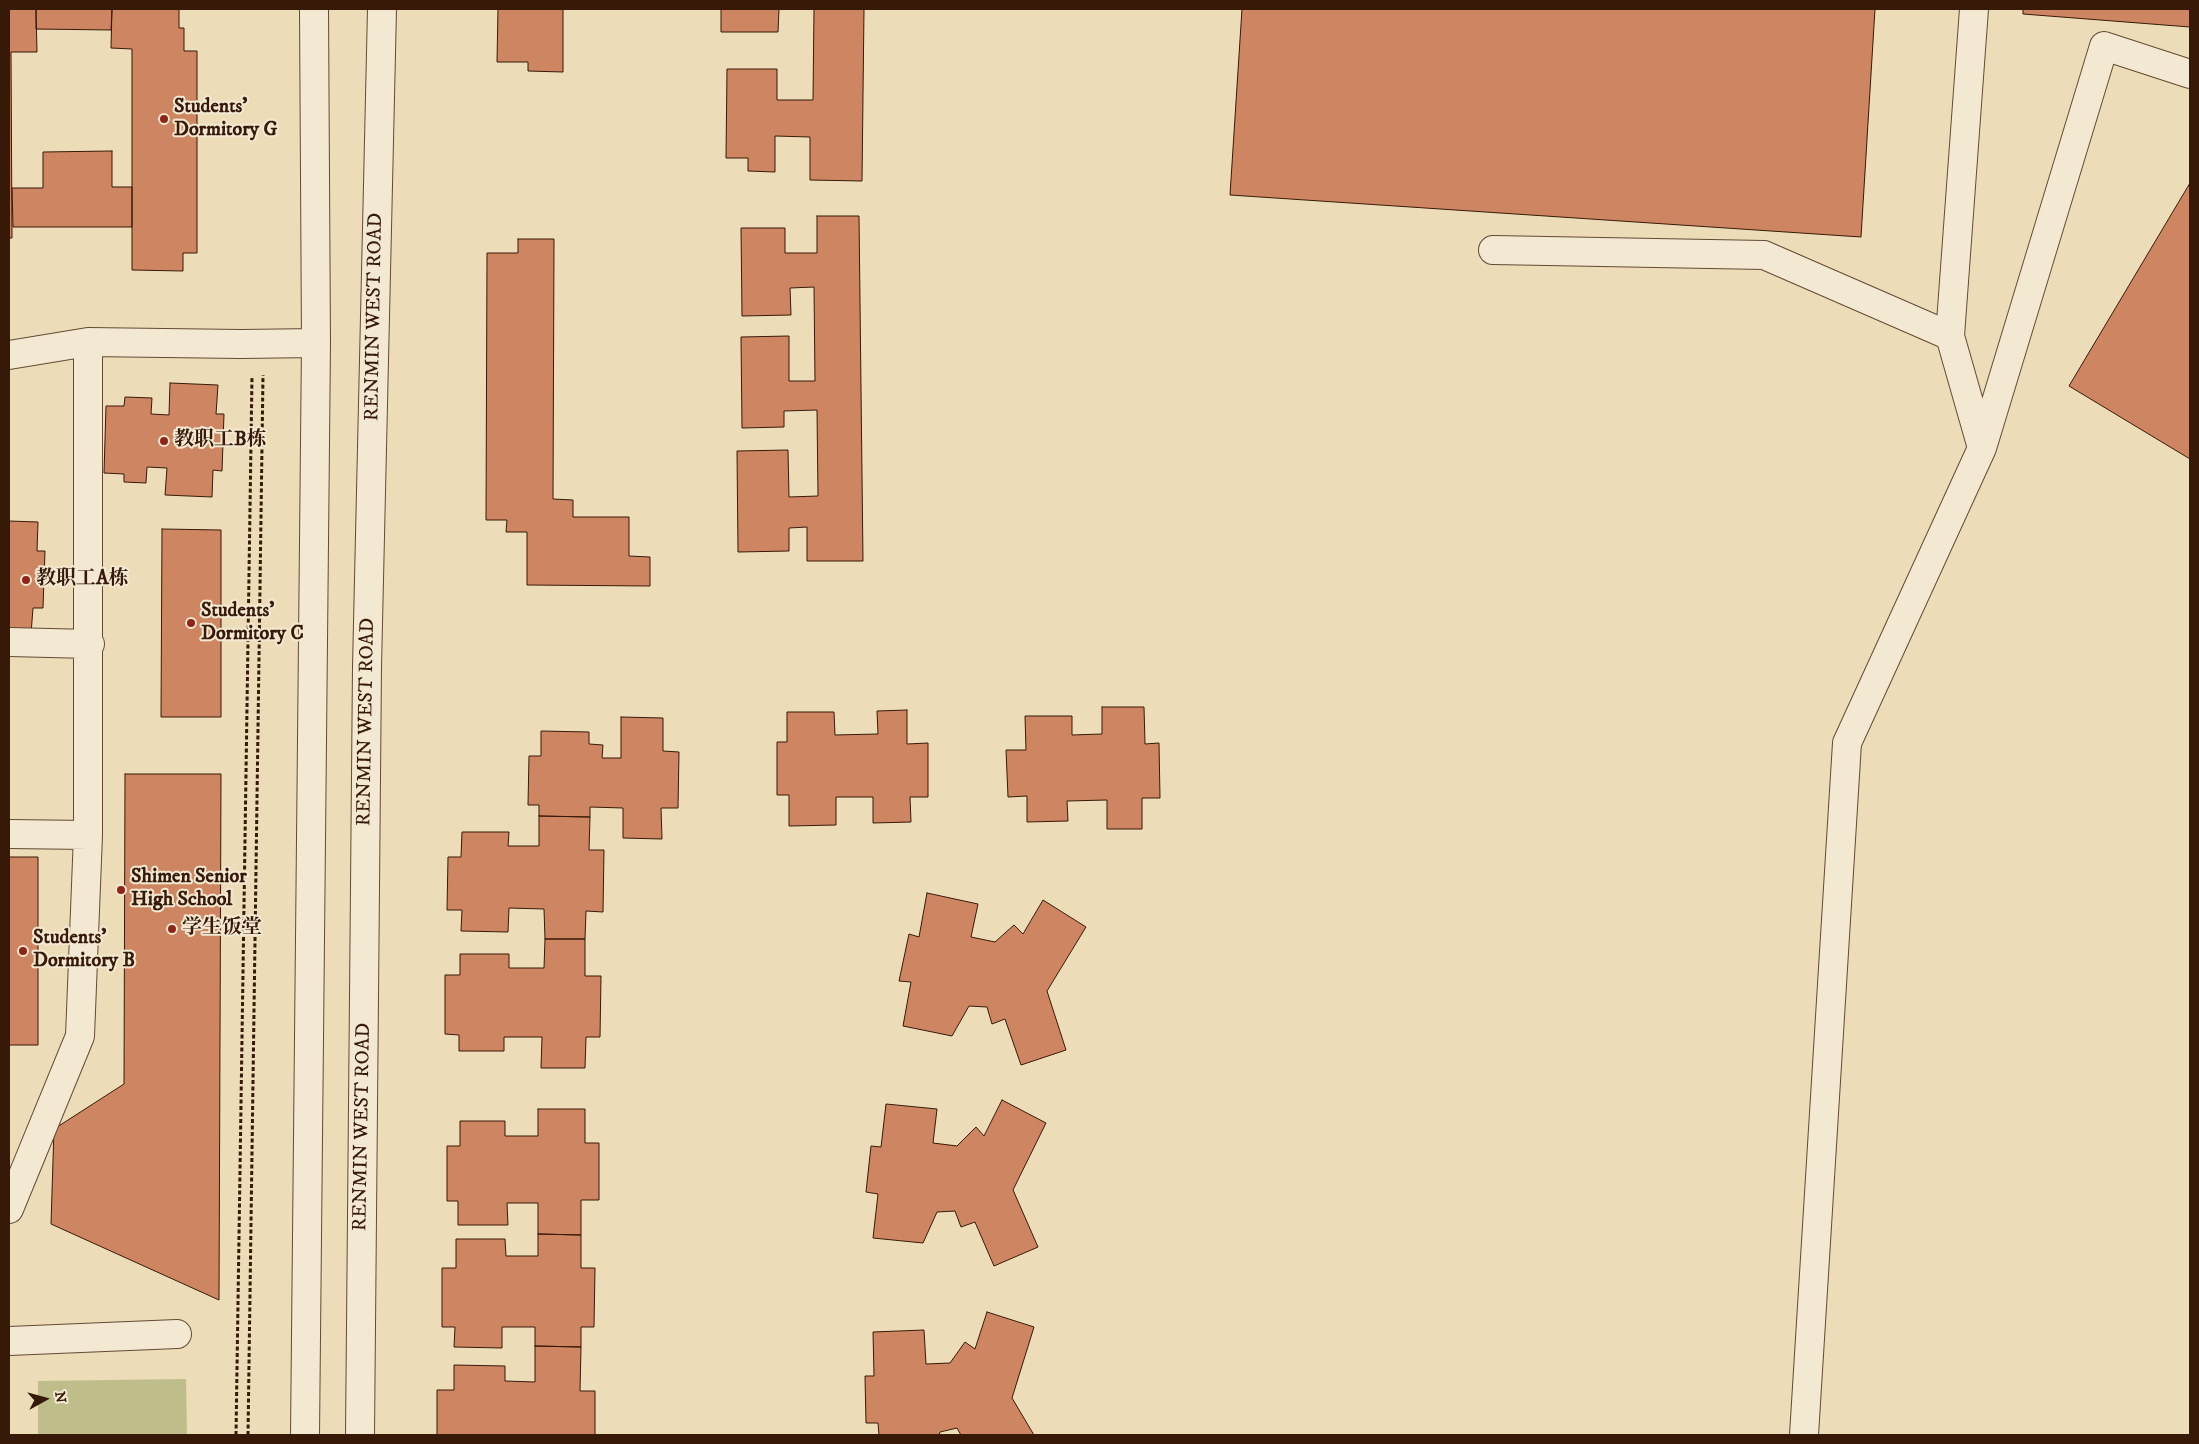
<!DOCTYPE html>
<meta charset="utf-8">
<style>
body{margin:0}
#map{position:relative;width:2199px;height:1444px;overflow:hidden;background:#ecdcb8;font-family:"IM FELL DW Pica",serif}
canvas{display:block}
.frame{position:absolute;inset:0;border:10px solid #371908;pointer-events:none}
.north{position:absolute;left:20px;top:1374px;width:50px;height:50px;-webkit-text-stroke:4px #f3e8d1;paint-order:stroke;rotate:83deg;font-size:14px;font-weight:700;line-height:20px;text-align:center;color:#371908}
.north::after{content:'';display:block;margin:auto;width:18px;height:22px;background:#371908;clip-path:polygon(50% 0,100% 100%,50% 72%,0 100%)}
</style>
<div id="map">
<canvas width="2199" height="1444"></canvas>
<div class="frame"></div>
<div class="north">N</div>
</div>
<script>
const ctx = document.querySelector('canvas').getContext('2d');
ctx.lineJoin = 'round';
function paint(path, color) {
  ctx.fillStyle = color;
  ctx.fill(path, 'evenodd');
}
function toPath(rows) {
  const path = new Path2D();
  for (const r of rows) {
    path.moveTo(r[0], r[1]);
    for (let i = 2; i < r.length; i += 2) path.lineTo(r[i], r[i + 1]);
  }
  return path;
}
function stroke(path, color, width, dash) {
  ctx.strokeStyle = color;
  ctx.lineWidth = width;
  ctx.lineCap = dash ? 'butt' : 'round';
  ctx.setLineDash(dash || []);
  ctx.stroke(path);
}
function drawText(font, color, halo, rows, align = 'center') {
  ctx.font = font + ' "IM FELL DW Pica","Noto Serif SC",serif';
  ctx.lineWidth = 4;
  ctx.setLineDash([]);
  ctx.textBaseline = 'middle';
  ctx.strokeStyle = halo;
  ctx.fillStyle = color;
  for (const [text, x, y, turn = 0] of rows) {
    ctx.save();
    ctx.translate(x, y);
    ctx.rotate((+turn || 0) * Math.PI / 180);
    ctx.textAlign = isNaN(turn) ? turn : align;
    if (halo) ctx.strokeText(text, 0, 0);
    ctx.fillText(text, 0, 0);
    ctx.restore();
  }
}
paint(toPath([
 [186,1379,187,1435,38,1435,38,1381]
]), '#bfbe8a');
const building = toPath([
 [9,9,36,9,37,52,11,52,12,238,9,238,9,9],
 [36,9,112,9,111,30,36,29,36,9],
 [112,9,179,9,179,28,184,28,184,51,197,51,197,253,183,253,183,271,132,270,132,49,111,48,112,9],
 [498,9,563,9,563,72,528,71,528,62,497,62,498,9],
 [721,9,779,9,778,32,721,32,721,9],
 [814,9,864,9,862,181,810,180,810,137,775,136,775,172,748,171,748,158,726,158,727,69,777,69,777,100,813,100,814,9],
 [1242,9,1875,9,1861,237,1230,195,1242,9],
 [2023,9,2190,9,2190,27,2023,14,2023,9],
 [112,151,112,187,132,187,132,227,13,227,12,188,43,188,43,152,112,151],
 [2190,183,2190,459,2069,386,2190,183],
 [817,216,859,216,863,561,807,561,807,527,789,528,789,551,738,552,737,451,788,450,789,497,818,496,817,410,784,411,784,427,742,428,741,337,789,336,789,381,815,381,814,287,790,288,791,315,742,316,741,228,785,228,785,253,817,253,817,216],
 [518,239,554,239,553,499,573,500,573,517,629,517,629,556,650,557,650,586,527,585,527,532,506,532,507,520,486,520,487,253,518,253,518,239],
 [170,383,218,385,216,414,224,414,222,471,213,470,212,497,165,495,167,468,147,467,146,483,124,482,124,474,104,473,106,406,124,406,125,397,152,398,151,414,169,415,170,383],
 [9,521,38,522,37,551,45,551,43,608,33,608,31,634,9,633,9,521],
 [162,529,221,530,221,717,161,717,162,529],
 [1102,707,1144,707,1145,744,1159,743,1160,798,1142,798,1142,829,1107,829,1107,800,1067,801,1068,821,1027,822,1027,796,1008,797,1006,750,1026,750,1025,716,1072,716,1072,735,1102,734,1102,707],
 [907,710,907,744,928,743,928,797,910,797,911,822,873,823,873,797,836,797,836,825,789,826,789,795,777,795,777,742,787,742,787,712,834,712,835,735,878,734,877,711,907,710],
 [621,717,663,718,663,751,679,752,678,808,661,808,662,839,623,838,623,808,590,807,590,817,539,816,539,805,528,805,529,756,541,756,541,731,589,732,589,744,603,745,602,758,621,758,621,717],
 [125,774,221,774,219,1300,51,1224,54,1129,124,1084,125,774],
 [539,816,590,817,589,850,604,850,603,912,586,911,585,939,545,939,544,909,509,908,508,932,461,931,462,910,447,910,448,857,461,857,462,832,509,832,508,846,539,846,539,816],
 [9,857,38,857,38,1045,9,1045,9,857],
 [927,893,978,904,971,937,995,942,1014,925,1023,934,1043,900,1086,927,1047,991,1066,1050,1021,1065,1005,1019,992,1024,987,1007,969,1006,952,1036,903,1026,911,982,899,981,909,934,919,937,927,893],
 [545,939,585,939,585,976,601,976,600,1037,586,1037,585,1068,541,1068,542,1037,504,1037,504,1051,459,1051,459,1035,445,1034,445,975,460,975,460,954,509,954,509,968,544,968,545,939],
 [1002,1100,1046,1123,1013,1190,1038,1247,994,1266,975,1222,961,1227,955,1211,937,1212,923,1243,873,1238,878,1194,866,1192,871,1146,881,1147,886,1104,937,1109,933,1143,957,1146,976,1127,984,1136,1002,1100],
 [538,1109,585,1109,585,1143,599,1143,599,1200,581,1200,581,1235,538,1234,538,1203,507,1203,508,1225,458,1225,458,1201,447,1201,447,1146,460,1146,460,1121,505,1121,505,1136,538,1136,538,1109],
 [538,1234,581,1235,581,1268,595,1268,594,1327,581,1327,581,1347,535,1346,535,1327,502,1327,502,1348,454,1347,455,1327,442,1327,442,1268,456,1268,456,1239,505,1239,506,1256,538,1256,538,1234],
 [987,1312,1034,1327,1012,1398,1034,1435,961,1435,957,1428,940,1432,939,1435,879,1435,878,1423,866,1423,865,1376,874,1376,873,1332,924,1330,926,1364,950,1363,965,1342,975,1349,987,1312],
 [535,1346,581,1347,580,1391,595,1391,595,1435,437,1435,437,1390,454,1390,454,1365,505,1366,505,1381,535,1382,535,1346]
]);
paint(building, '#ce8662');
stroke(building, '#371908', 1);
const minor = toPath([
 [1974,9,1950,336,1982,448],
 [1493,250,1764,255,1950,336],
 [9,355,88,342,241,344,316,343],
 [9,642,90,644],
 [9,834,88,835],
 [9,1209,80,1036,88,835,88,342],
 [9,1341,177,1334],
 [305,1435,316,343,314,9],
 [360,1435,367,667,382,9],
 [1804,1435,1847,743,1982,448,2104,46,2190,74]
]);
stroke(minor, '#644a34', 30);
stroke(toPath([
 [236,1435,252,376],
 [248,1435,263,375]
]), '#371908', 3, [4, 2.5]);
stroke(minor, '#f3e8d1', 28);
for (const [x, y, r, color] of [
 [164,119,5,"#8f2418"],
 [164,441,5,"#8f2418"],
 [26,580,5,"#8f2418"],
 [191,623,5,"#8f2418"],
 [121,890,5,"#8f2418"],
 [172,929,5,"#8f2418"],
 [23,951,5,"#8f2418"]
]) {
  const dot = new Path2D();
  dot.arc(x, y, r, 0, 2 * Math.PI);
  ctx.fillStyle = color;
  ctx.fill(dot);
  stroke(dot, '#f3e8d1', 2);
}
drawText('bold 20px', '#371908', '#f3e8d1', [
 ["Students'",174,108],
 ["Dormitory G",174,131],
 ["教职工B栋",174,441],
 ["教职工A栋",36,580],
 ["Students'",201,612],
 ["Dormitory C",201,635],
 ["Shimen Senior",131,878],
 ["High School",131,901],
 ["学生饭堂",182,929],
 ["Students'",33,939],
 ["Dormitory B",33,962]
], 'left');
drawText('20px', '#371908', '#f3e8d1', [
 ["RENMIN WEST ROAD",375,317,-89],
 ["RENMIN WEST ROAD",367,722,-89],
 ["RENMIN WEST ROAD",363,1127,-89]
]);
</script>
